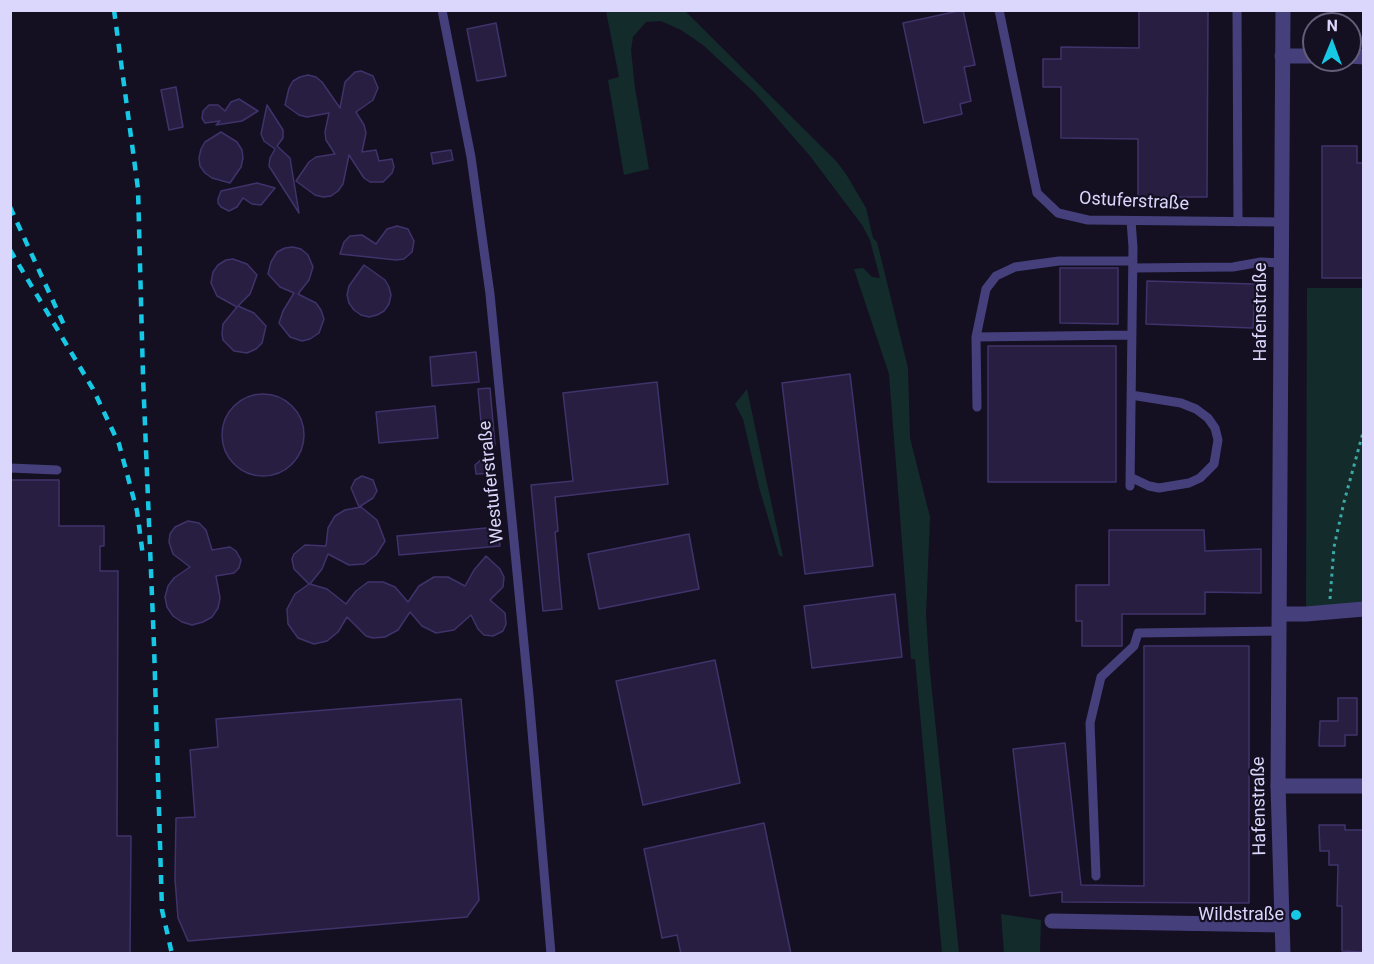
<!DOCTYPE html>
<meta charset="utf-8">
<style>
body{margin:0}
#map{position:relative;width:1374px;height:964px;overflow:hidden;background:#141022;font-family:Roboto,sans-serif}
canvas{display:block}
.frame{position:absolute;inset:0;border:12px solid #dbd6fb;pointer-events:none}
.north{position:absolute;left:1302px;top:12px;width:60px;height:60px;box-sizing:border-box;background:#141022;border:2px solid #645f79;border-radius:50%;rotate:1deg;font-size:16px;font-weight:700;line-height:24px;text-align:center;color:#dbd6fb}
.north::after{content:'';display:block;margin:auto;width:21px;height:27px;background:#17c8e5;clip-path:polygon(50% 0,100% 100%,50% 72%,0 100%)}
</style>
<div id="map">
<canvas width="1374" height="964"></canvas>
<div class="frame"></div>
<div class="north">N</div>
</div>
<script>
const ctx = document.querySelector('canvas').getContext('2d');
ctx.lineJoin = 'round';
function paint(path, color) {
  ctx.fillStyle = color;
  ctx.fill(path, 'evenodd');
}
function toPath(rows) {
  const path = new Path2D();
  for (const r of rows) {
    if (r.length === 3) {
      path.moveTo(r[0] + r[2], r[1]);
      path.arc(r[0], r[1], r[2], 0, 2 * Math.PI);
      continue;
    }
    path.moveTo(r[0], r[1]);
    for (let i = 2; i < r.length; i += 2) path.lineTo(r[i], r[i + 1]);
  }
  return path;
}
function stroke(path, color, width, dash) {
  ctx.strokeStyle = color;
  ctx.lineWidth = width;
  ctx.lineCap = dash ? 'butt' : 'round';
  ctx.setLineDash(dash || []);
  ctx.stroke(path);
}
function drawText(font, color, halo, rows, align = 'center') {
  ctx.font = font + ' Roboto,sans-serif';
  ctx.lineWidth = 4.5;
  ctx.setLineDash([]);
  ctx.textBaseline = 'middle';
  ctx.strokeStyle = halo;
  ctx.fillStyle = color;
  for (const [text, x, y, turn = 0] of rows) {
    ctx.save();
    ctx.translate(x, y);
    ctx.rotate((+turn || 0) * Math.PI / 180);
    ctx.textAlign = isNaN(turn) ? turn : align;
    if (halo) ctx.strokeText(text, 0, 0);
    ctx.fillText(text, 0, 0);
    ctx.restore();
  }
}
paint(toPath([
 [606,11,685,11,836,161,846,174,866,208,873,238,877,242,908,368,910,438,930,517,926,615,929,662,959,953,942,953,915,659,911,659,889,374,854,269,863,268,872,277,880,278,870,240,862,225,810,156,755,93,703,45,681,30,661,21,646,22,633,37,631,50,635,88,649,169,624,175,608,80,619,77],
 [1307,288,1363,288,1363,608,1306,610],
 [747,389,762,460,783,557,779,555,759,487,743,419,735,404],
 [1001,914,1041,920,1040,953,1004,953]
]), '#142b2b');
const building = toPath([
 [963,10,975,65,964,67,971,101,960,104,962,114,924,123,903,23,963,10],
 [1139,10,1208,10,1207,197,1138,197,1138,139,1061,138,1061,87,1043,87,1043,59,1061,59,1061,47,1139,48,1139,10],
 [496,23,506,76,477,81,467,29,496,23],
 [361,71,373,76,378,88,373,100,356,112,364,125,366,133,362,152,376,150,379,161,392,159,394,167,392,173,383,182,370,182,364,178,349,155,343,184,338,191,331,196,323,197,315,195,296,181,309,162,316,157,335,154,326,140,325,132,329,113,307,117,299,115,285,105,289,88,293,81,300,77,308,75,316,77,322,82,340,108,345,82,355,72,361,71],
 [176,87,183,127,169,130,161,90,176,87],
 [239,99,258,111,242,121,216,125,220,121,205,123,202,118,203,111,209,105,218,105,225,111,231,102,239,99],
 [267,105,283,130,283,138,277,146,290,158,299,213,269,166,270,158,275,149,264,141,261,134,267,105],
 [221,132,237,142,242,150,243,158,241,167,230,183,212,178,205,173,200,166,199,158,201,149,205,142,221,132],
 [1322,146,1357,146,1357,163,1364,163,1364,278,1322,278,1322,146],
 [451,150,453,160,433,164,431,153,451,150],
 [257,183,275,188,261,205,252,204,243,198,237,207,229,211,221,207,218,203,218,199,221,191,257,183],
 [397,226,408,229,414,241,412,252,404,259,396,260,340,254,344,242,350,236,362,235,376,244,387,229,397,226],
 [293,247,301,249,308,255,313,267,309,280,298,294,316,303,321,310,324,319,319,333,310,339,302,341,290,337,279,323,283,311,294,293,280,287,268,274,271,262,277,252,285,248,293,247],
 [233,259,247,264,257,275,250,294,238,306,254,313,266,326,262,343,256,349,247,353,234,351,223,340,222,334,223,324,237,307,217,296,211,283,213,272,218,265,226,260,233,259],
 [364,265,385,280,389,287,391,295,389,304,384,311,377,315,369,317,361,315,354,310,349,303,347,295,349,286,364,265],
 [1060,268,1118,268,1118,324,1060,323,1060,268],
 [1147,281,1255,284,1253,328,1146,324,1147,281],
 [988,346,1116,346,1116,482,988,482,988,346],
 [476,352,479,382,432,386,430,357,476,352],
 [850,374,873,566,805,574,782,383,850,374],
 [657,382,668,484,555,497,558,531,555,532,562,609,543,611,531,485,573,481,563,393,657,382],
 [490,388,495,445,483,445,478,389,490,388],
 [263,435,41],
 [435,406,438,438,379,443,376,412,435,406],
 [491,451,493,473,476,474,475,465,491,451],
 [362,476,373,480,377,491,373,498,359,507,351,488,355,480,362,476],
 [10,480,59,480,59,526,104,526,104,546,100,546,100,571,118,571,117,836,131,836,130,954,10,954,10,480],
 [361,507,377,520,385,541,376,555,364,564,349,565,328,554,322,569,310,584,327,589,346,604,356,591,368,582,383,582,395,587,408,602,419,586,434,577,448,577,465,586,474,570,486,556,500,569,504,577,503,587,490,600,505,613,506,624,503,631,493,636,484,635,478,629,471,615,454,630,436,633,422,626,410,612,398,630,385,637,373,638,366,636,347,617,338,632,327,641,314,644,298,638,288,624,287,609,295,594,309,584,294,569,292,559,294,554,305,545,326,546,328,528,335,516,345,510,361,507],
 [188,521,199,523,206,530,212,550,230,547,236,551,241,560,239,568,234,573,216,576,220,598,218,608,212,617,203,622,192,625,182,622,173,616,167,607,165,597,168,586,174,578,190,567,173,554,169,542,170,534,175,527,188,521],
 [498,527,500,546,399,555,397,536,498,527],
 [1109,530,1204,530,1205,551,1261,549,1261,593,1205,592,1205,614,1122,614,1122,646,1082,646,1082,621,1076,621,1076,585,1109,585,1109,530],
 [689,534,699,589,599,609,588,554,689,534],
 [895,594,902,657,812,668,804,606,895,594],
 [1144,646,1249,646,1249,903,1062,902,1062,892,1030,896,1013,749,1065,743,1081,885,1144,886,1144,646],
 [715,660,740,783,643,805,616,681,715,660],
 [1338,698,1357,698,1357,735,1345,735,1345,746,1319,746,1320,721,1338,721,1338,698],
 [461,699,479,900,467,917,188,941,178,918,175,879,176,818,195,817,190,750,218,747,216,719,461,699],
 [764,823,791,954,681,954,677,935,662,938,644,849,764,823],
 [1319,825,1345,825,1345,830,1364,830,1364,952,1342,951,1342,906,1337,906,1338,865,1329,865,1329,851,1320,851,1319,825]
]);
paint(building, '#271e41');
stroke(building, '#40336b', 1.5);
stroke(toPath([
 [1330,599,1334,547,1344,502,1364,429]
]), '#3ba9a7', 3, [3, 4.5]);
stroke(toPath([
 [442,10,471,157,490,294,529,696,551,954],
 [999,10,1037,193,1058,213,1088,220,1281,222],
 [1237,10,1238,222],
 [1133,268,1233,267,1261,262,1281,263],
 [976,337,1132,335],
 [977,407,976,337,986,289,996,276,1015,267,1059,261,1133,261],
 [10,468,57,470],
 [1130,477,1149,486,1159,488,1189,483,1200,478,1214,464,1218,440,1215,428,1208,418,1196,409,1181,403,1131,395],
 [1130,486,1133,247,1131,221],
 [1096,876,1090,723,1101,677,1134,646,1138,633,1280,631]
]), '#45407c', 9);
stroke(toPath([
 [1282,56,1314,56],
 [1350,56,1364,57],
 [1280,614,1306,614,1364,609],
 [1278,786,1364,786],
 [1052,921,1282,925]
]), '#45407c', 15);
stroke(toPath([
 [1283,10,1278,786,1283,954]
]), '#45407c', 15);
stroke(toPath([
 [114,10,138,189,143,376,154,645,162,910,172,954],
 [10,207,64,325],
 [10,250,93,389,119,444,137,511,143,556]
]), '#17c8e5', 4.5, [9, 8]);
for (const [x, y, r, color] of [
 [1296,915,6,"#17c8e5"]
]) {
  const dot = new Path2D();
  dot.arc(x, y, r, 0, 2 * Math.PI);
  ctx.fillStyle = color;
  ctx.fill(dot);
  stroke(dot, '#141022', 2);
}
drawText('18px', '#dbd6fb', '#141022', [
 ["Ostuferstraße",1134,202,3],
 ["Hafenstraße",1261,312,-90],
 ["Westuferstraße",492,482,-96],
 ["Hafenstraße",1260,806,-91]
]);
drawText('18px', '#dbd6fb', '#141022', [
 ["Wildstraße",1284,915]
], 'right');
</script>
